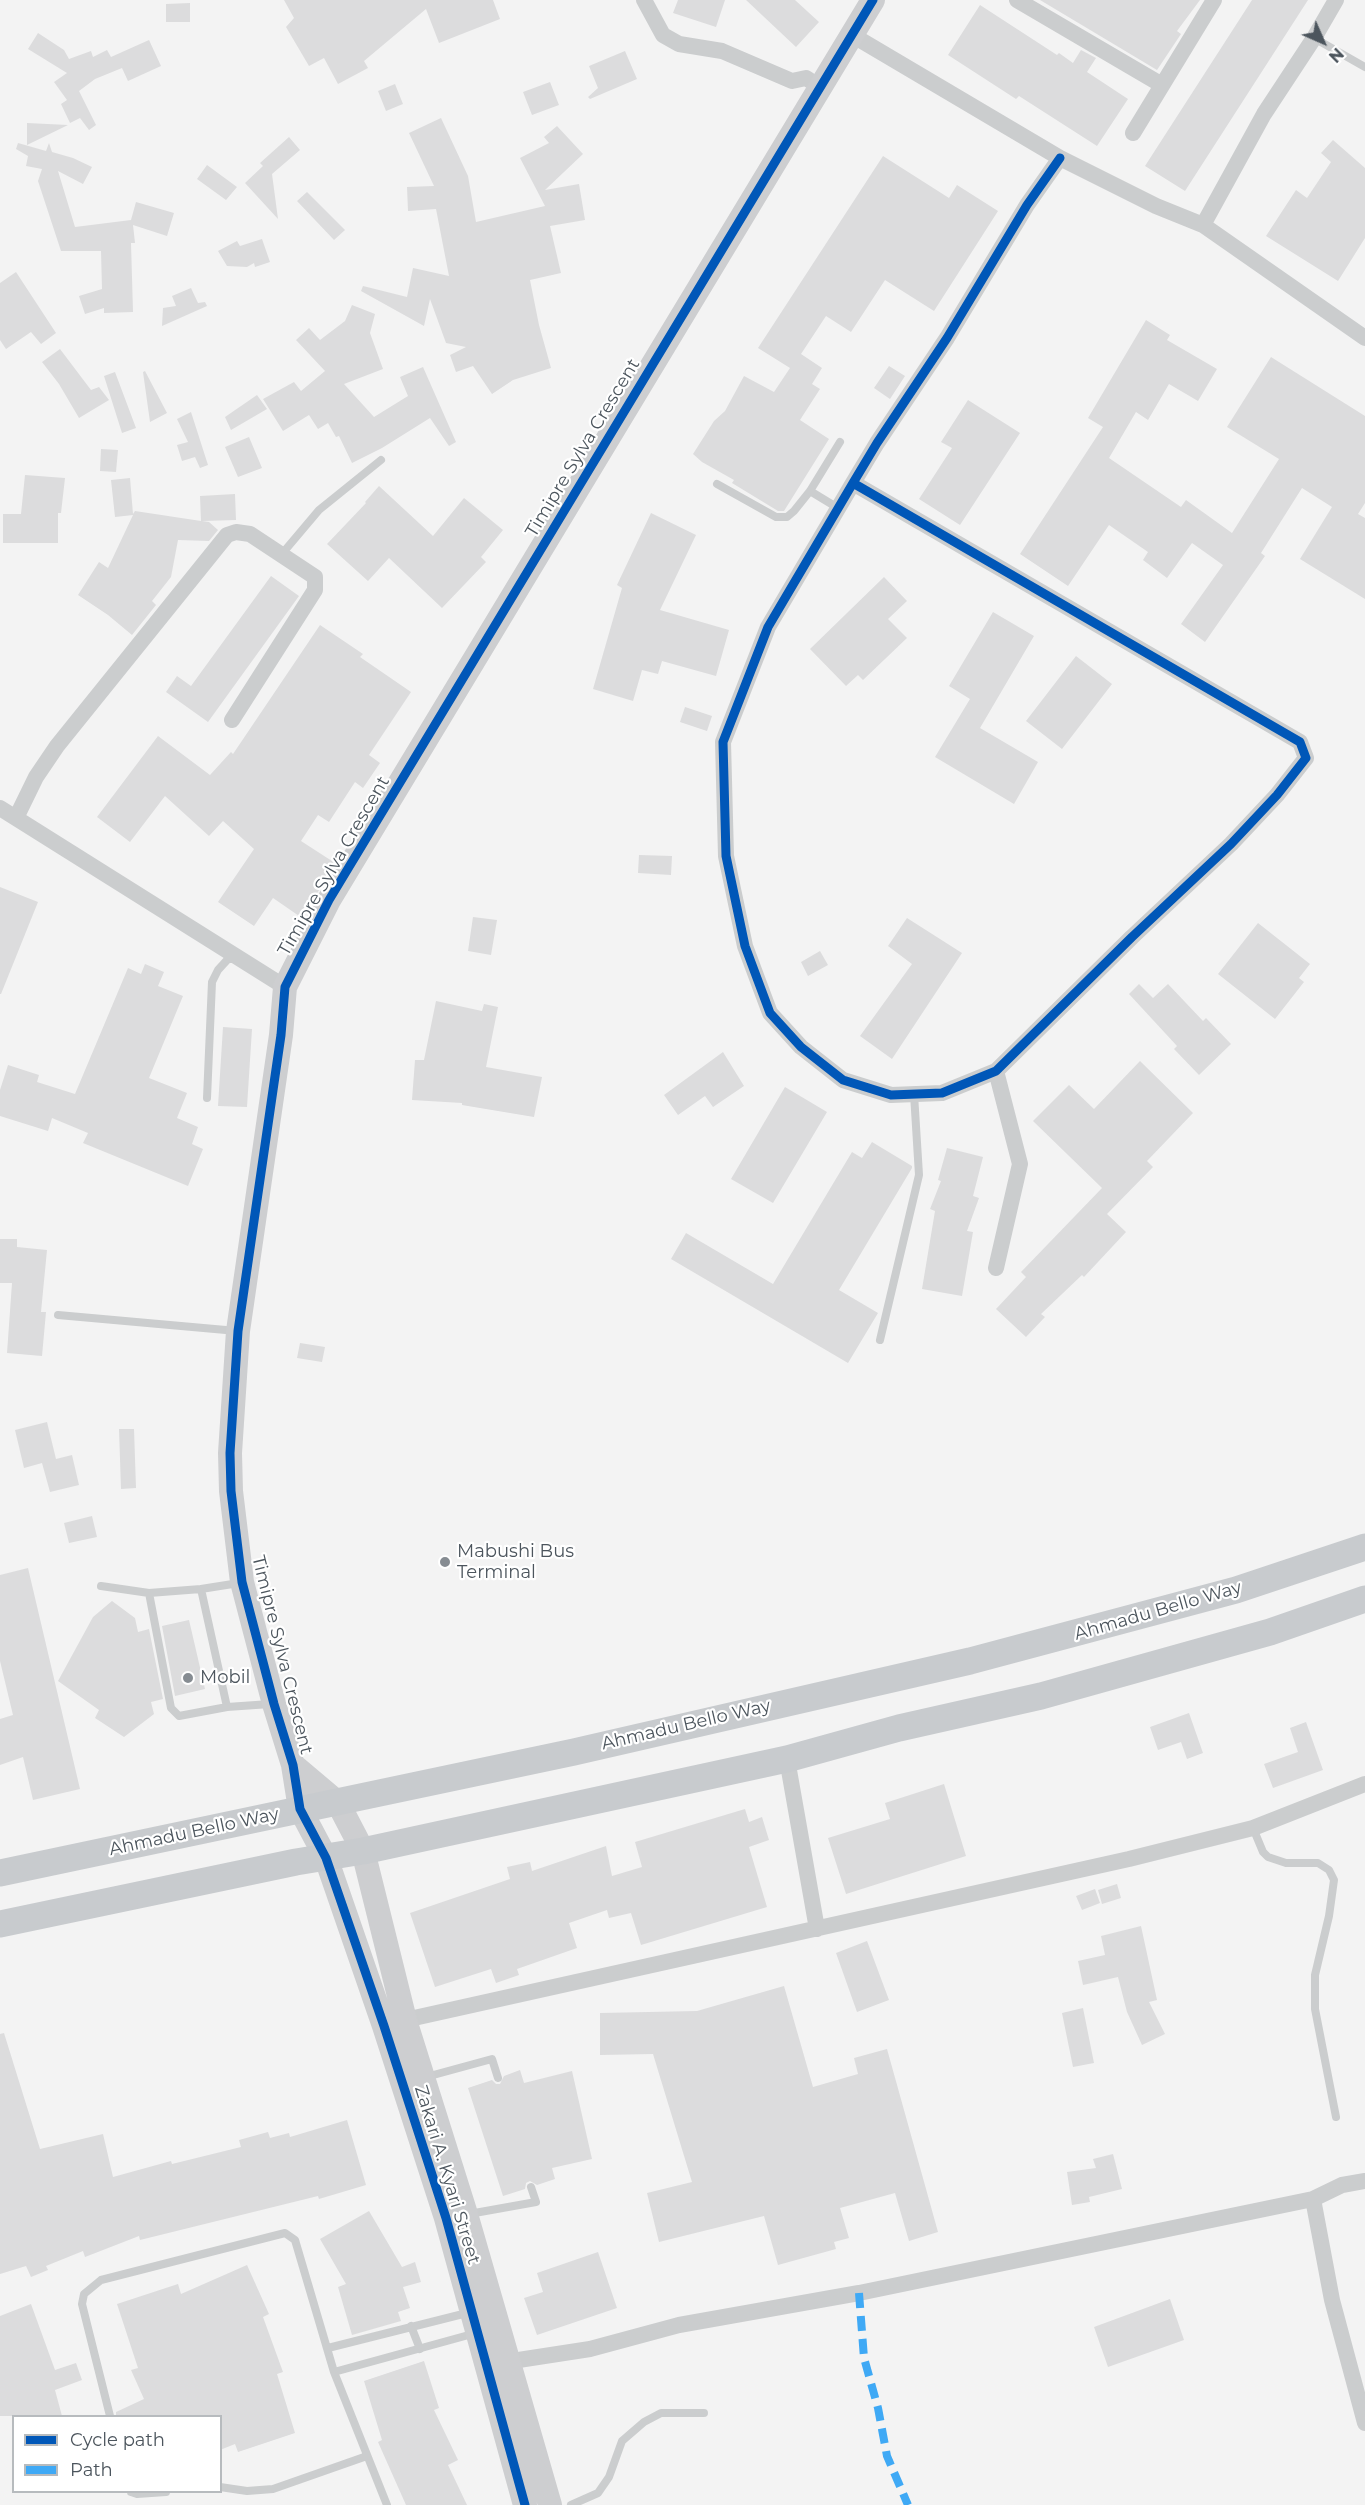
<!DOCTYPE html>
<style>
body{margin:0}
#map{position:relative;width:1365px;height:2505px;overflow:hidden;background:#f3f3f3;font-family:Montserrat,sans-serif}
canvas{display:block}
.legend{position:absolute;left:12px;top:2415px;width:210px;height:78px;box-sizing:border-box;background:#fff;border:2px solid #b7bbbe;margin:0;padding:8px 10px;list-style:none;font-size:18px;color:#4c555d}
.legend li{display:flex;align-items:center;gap:12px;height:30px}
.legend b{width:30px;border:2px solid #b7bbbe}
.north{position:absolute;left:1293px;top:12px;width:60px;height:60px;-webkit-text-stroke:4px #fff;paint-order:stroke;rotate:135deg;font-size:16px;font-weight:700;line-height:24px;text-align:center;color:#4c555d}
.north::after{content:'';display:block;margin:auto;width:21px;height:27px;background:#4c555d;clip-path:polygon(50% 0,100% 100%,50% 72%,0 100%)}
</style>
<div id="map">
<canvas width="1365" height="2505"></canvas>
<ul class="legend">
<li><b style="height:8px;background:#0057b8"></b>Cycle path</li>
<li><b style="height:8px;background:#3fa9f5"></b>Path</li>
</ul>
<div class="north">N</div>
</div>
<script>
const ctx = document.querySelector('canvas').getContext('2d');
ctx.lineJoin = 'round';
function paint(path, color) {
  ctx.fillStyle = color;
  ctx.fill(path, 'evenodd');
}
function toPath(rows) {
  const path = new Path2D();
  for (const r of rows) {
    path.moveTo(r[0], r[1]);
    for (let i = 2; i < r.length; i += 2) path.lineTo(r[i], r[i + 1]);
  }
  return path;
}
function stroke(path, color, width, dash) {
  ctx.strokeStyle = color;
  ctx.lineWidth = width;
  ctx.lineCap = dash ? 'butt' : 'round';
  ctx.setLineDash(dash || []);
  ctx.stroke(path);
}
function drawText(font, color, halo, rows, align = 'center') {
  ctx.font = font + ' Montserrat,sans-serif';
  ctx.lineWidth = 4.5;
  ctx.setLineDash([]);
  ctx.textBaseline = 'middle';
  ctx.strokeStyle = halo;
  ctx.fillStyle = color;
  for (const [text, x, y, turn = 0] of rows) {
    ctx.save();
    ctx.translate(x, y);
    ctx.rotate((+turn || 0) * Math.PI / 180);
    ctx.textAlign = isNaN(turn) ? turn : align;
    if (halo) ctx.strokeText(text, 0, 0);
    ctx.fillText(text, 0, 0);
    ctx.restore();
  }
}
paint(toPath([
 [284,0,493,0,500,19,439,43,426,9,364,61,368,68,338,84,324,58,309,66,286,27,294,18],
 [678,0,725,0,716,27,673,13],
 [746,0,795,0,819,22,796,47],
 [1040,0,1200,0,1177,31,1181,34,1157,70],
 [1252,0,1308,0,1185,191,1145,166],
 [190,3,190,22,166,22,166,4],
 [980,5,1057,55,1059,53,1073,63,1081,50,1096,58,1087,72,1128,99,1097,146,1019,96,1016,99,948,55],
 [38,33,64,50,69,59,91,51,93,57,107,50,111,57,149,40,161,66,128,81,122,68,95,79,79,91,96,125,89,130,80,118,70,123,61,104,67,100,54,82,67,73,28,49],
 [625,51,637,79,590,99,588,97,598,88,589,66],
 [550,82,559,105,532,115,523,92],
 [395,84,403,104,386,111,378,91],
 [441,118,468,176,476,222,545,206,520,158,549,143,544,137,557,126,583,154,545,190,579,184,585,220,550,226,561,273,530,280,539,325,551,368,513,380,492,394,473,366,456,372,450,355,466,347,446,343,430,299,424,326,361,291,363,286,407,297,413,268,449,276,436,209,408,211,407,187,434,186,409,133],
 [27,123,68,125,27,145],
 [289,137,300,150,272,174,278,219,245,183,263,166,260,163],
 [1333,140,1365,168,1365,238,1338,281,1266,236,1296,190,1307,198,1331,162,1321,153],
 [18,143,46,151,49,143,52,152,73,158,92,167,83,184,58,171,75,227,131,220,136,202,174,213,167,236,133,225,135,243,131,243,133,312,104,313,104,308,85,314,79,296,102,289,101,251,61,251,38,181,42,169,26,166,28,156,16,149],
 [883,156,949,198,957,185,998,211,934,311,885,280,851,332,826,316,801,354,822,368,812,384,820,389,800,420,829,439,784,511,778,511,732,483,734,480,702,462,693,454,714,421,725,411,744,376,774,392,790,368,758,348],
 [207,165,237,187,226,200,197,179],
 [307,192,345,230,334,240,297,201],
 [262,239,270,262,255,267,254,263,247,267,227,266,218,251,237,241,240,246],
 [16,272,56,333,41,344,31,332,6,349,0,340,0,283],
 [191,288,198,303,205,302,207,306,162,326,163,308,176,306,172,296],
 [352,305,375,314,370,333,383,369,344,384,374,417,408,396,400,377,423,367,456,442,449,446,430,418,382,448,352,463,339,436,336,437,328,423,318,429,309,415,283,431,263,399,294,382,301,391,325,371,296,340,309,328,320,340,345,321],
 [1146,320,1170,335,1167,340,1217,369,1198,401,1169,384,1148,420,1136,412,1109,458,1181,507,1186,500,1232,533,1279,459,1227,427,1271,357,1365,416,1365,503,1358,514,1365,518,1365,599,1300,559,1332,507,1302,488,1261,553,1265,556,1205,642,1181,624,1223,565,1192,543,1167,578,1143,560,1148,552,1109,525,1068,586,1020,554,1103,427,1088,418],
 [60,349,91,390,99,387,109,400,79,418,59,384,42,362],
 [889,366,905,376,890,399,874,388],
 [145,371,167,413,150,422,143,372],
 [115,372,136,428,122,433,104,376],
 [257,395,267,409,231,430,225,417],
 [968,400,1020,433,960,525,919,499,952,448,941,442],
 [191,412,208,465,200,468,195,457,182,461,177,445,188,442,177,419],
 [249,437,262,468,238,477,225,447],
 [101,449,118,450,116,472,100,471],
 [25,475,65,478,61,513,58,513,58,543,3,543,3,514,21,514],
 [130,478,133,514,135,511,201,521,200,496,235,494,236,520,202,521,209,522,218,530,209,541,178,540,171,577,152,601,156,605,132,635,108,615,78,595,99,562,108,568,133,515,115,517,111,480],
 [379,486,433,536,464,498,503,530,481,557,486,562,442,608,389,558,368,581,327,544,366,503,365,502],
 [651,513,696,535,660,610,729,630,716,676,662,661,658,674,642,670,633,701,593,689,622,588,617,585],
 [271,576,299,596,208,722,166,692,177,676,191,686],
 [884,577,907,601,888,619,907,638,863,680,858,675,846,686,810,649],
 [993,612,1034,636,980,728,1038,762,1014,804,935,757,970,699,949,686],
 [320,625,363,654,360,657,411,692,369,755,380,763,363,788,355,782,329,822,318,815,301,841,335,863,309,907,302,918,273,898,254,926,218,902,254,849,223,821,209,836,165,796,130,842,97,817,158,736,210,775,231,752,233,754],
 [1076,656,1112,684,1062,749,1026,721],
 [685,707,712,716,707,731,680,722],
 [639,855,672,856,671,875,638,873],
 [0,887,38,902,1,994,0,994],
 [473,917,497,920,491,955,468,951],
 [907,918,962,953,892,1059,860,1036,912,964,888,946],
 [1258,923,1310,964,1299,978,1304,982,1275,1019,1218,974],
 [820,951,828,965,808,976,801,962],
 [145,964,164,972,158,986,183,996,149,1078,187,1093,177,1118,198,1127,192,1144,203,1149,188,1186,83,1143,88,1133,52,1118,48,1131,0,1116,0,1090,8,1065,39,1075,37,1082,75,1094,128,968,141,974],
 [1139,984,1153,998,1168,984,1203,1021,1206,1018,1231,1044,1199,1075,1174,1049,1177,1046,1129,994],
 [436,1001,482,1011,484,1004,498,1007,486,1067,542,1077,534,1117,462,1105,462,1103,412,1100,415,1060,424,1060],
 [223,1027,252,1029,247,1107,218,1106],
 [723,1052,744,1086,713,1107,705,1096,678,1115,664,1095],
 [1140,1061,1193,1113,1147,1161,1153,1167,1107,1214,1126,1232,1084,1277,1082,1275,1041,1314,1045,1317,1026,1337,996,1309,1026,1277,1021,1272,1102,1188,1033,1121,1069,1085,1094,1109],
 [785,1087,827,1112,773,1203,731,1179],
 [872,1142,912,1166,912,1168,839,1290,878,1313,848,1363,671,1259,686,1233,773,1284,852,1152,862,1158],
 [947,1148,983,1157,973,1196,979,1198,967,1231,973,1232,962,1296,922,1289,935,1211,930,1209,941,1181,938,1180],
 [0,1239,17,1239,17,1247,47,1250,41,1312,46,1312,42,1356,7,1353,12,1283,0,1283],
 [300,1343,325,1347,322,1362,297,1358],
 [47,1422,56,1459,72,1455,79,1485,50,1492,42,1463,24,1468,15,1430],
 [119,1429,134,1429,136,1488,121,1489],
 [92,1516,97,1537,69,1543,64,1523],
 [28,1568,80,1789,33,1800,23,1757,0,1765,0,1719,13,1715,0,1661,0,1575],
 [112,1601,135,1618,138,1632,149,1629,163,1699,151,1702,154,1714,124,1737,95,1718,99,1710,58,1681,93,1617],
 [189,1620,205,1689,175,1696,162,1626],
 [1189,1713,1203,1753,1187,1759,1181,1742,1158,1750,1150,1727],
 [1306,1722,1323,1770,1273,1788,1264,1764,1298,1752,1290,1728],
 [944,1784,966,1856,846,1894,828,1838,890,1819,885,1803],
 [745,1809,749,1822,762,1817,769,1840,749,1847,767,1907,641,1945,631,1913,609,1918,607,1910,569,1923,577,1948,517,1969,519,1975,496,1983,491,1969,435,1987,410,1913,510,1879,507,1867,530,1862,532,1871,606,1846,612,1876,642,1867,635,1842],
 [1117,1884,1121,1898,1102,1904,1098,1890],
 [1095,1889,1100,1903,1082,1910,1076,1896],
 [1141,1926,1157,2000,1149,2002,1165,2034,1142,2045,1127,2012,1118,1977,1083,1985,1078,1961,1105,1955,1101,1936],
 [867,1941,889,2000,857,2012,836,1953],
 [784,1986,813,2087,858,2074,854,2058,887,2049,938,2232,909,2241,895,2193,840,2208,849,2238,834,2242,836,2249,778,2265,764,2216,659,2242,647,2193,692,2182,653,2054,600,2055,600,2013,697,2011],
 [1083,2008,1094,2063,1073,2067,1062,2013],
 [4,2033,40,2149,103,2134,113,2177,171,2161,172,2164,241,2147,239,2140,268,2132,270,2138,289,2133,290,2137,347,2120,366,2185,319,2199,318,2196,140,2240,139,2236,85,2257,83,2251,46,2266,48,2270,31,2277,26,2266,0,2274,0,2034],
 [520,2070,524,2083,572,2071,592,2159,552,2168,555,2179,537,2185,530,2181,526,2183,525,2189,503,2196,468,2088,492,2080,496,2084,500,2084,504,2076],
 [1113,2154,1122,2189,1089,2197,1090,2202,1072,2205,1067,2172,1096,2168,1093,2159],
 [369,2211,402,2267,415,2262,421,2282,403,2287,410,2308,398,2312,401,2321,352,2335,338,2287,346,2284,320,2239],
 [598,2252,617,2308,537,2335,524,2298,543,2292,537,2273],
 [247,2265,269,2314,263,2317,283,2372,277,2374,295,2433,238,2452,235,2444,220,2450,220,2416,116,2416,116,2412,144,2399,131,2370,138,2368,117,2304,178,2284,181,2294],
 [1170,2299,1184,2340,1108,2367,1094,2327],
 [31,2304,55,2370,76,2363,82,2380,55,2390,62,2416,0,2416,0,2316],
 [424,2361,439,2408,434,2410,458,2460,448,2465,467,2505,406,2505,378,2442,382,2440,364,2381]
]), '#dcdcdd');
stroke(toPath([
 [1314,38,1365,67],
 [717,484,776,517,787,517,794,511,810,491,840,442],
 [810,491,838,508],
 [281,555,319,510,381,460],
 [207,1098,212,982,218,970,228,959,236,959],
 [58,1315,237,1331],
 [880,1340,919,1175,914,1094],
 [239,1583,201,1589,227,1707,270,1704],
 [101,1586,149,1593,201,1589],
 [149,1593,171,1708,179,1716,227,1707],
 [1253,1828,1263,1852,1268,1857,1286,1863,1318,1863,1329,1870,1334,1880,1329,1916,1315,1975,1315,2009,1336,2117],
 [426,2077,492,2059,498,2078],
 [469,2214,536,2202,531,2187],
 [411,2326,420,2349],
 [328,2348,471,2312],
 [334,2372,476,2333],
 [110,2416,82,2304,84,2294,101,2280,285,2233,295,2240,334,2372,387,2505],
 [220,2487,247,2491,273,2489,367,2456],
 [131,2492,137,2494,166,2492],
 [571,2505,598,2493,609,2477,622,2441,644,2422,661,2413,704,2413]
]), '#cbcdce', 8);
stroke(toPath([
 [644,0,663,35,679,44,722,51,792,81,806,78,820,87],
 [1017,0,1162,85],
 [852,35,1060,158,1156,206,1203,225,1365,338],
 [1133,133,1214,0],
 [1203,225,1264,114,1314,38,1336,0],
 [853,483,1300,742,1306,758,1277,795,1231,844,1132,937,996,1071,942,1093,891,1095,843,1080,801,1047,770,1013,745,946,726,856,723,742,768,627,853,483,877,443,947,338,1027,205,1060,158],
 [0,808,285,987],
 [16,818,36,777,57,746,227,535,236,532,250,534,315,577,315,590,232,720],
 [996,1071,1020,1164,996,1268],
 [787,1759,817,1929],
 [405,2020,1129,1859,1253,1828,1365,1784],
 [1313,2199,1332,2300,1365,2423],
 [499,2363,590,2349,679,2325,859,2293,1313,2199,1342,2185,1365,2181]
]), '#cbcdce', 16);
stroke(toPath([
 [293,1765,338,1803,363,1851,405,2020,466,2214,550,2505],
 [525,2505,446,2218,384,2026,326,1858,300,1809,293,1765,274,1704,242,1582,231,1491,230,1453,238,1331,281,1035,285,987,329,900,873,0]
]), '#cdced0', 24);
stroke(toPath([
 [0,1873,574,1752,970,1661,1236,1590,1365,1547],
 [0,1924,296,1862,363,1851,787,1759,899,1728,1041,1696,1270,1632,1365,1599]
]), '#c8cbce', 27);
stroke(toPath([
 [859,2293,864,2358,878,2408,887,2456,908,2505]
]), '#3fa9f5', 8, [15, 8]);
stroke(toPath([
 [853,483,1300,742,1306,758,1277,795,1231,844,1132,937,996,1071,942,1093,891,1095,843,1080,801,1047,770,1013,745,946,726,856,723,742,768,627,853,483,877,443,947,338,1027,205,1060,158],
 [525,2505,446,2218,384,2026,326,1858,300,1809,293,1765,274,1704,242,1582,231,1491,230,1453,238,1331,281,1035,285,987,329,900,873,0]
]), '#0057b8', 9);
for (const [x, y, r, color] of [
 [445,1562,6,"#868c92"],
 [188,1678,6,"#868c92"]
]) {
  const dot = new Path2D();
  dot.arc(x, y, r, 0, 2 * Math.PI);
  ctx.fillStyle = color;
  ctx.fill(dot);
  stroke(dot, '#fff', 2);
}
drawText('18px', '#4c555d', '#fff', [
 ["Timipre Sylva Crescent",583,448,-59],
 ["Timipre Sylva Crescent",334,866,-60],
 ["Ahmadu Bello Way",1158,1611,-16],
 ["Timipre Sylva Crescent",282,1655,76],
 ["Ahmadu Bello Way",686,1725,-13],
 ["Ahmadu Bello Way",194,1832,-12],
 ["Zakari A. Kyari Street",447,2175,73]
]);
drawText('18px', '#4c555d', '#fff', [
 ["Mabushi Bus",457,1552],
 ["Terminal",457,1573],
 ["Mobil",200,1678]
], 'left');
</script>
